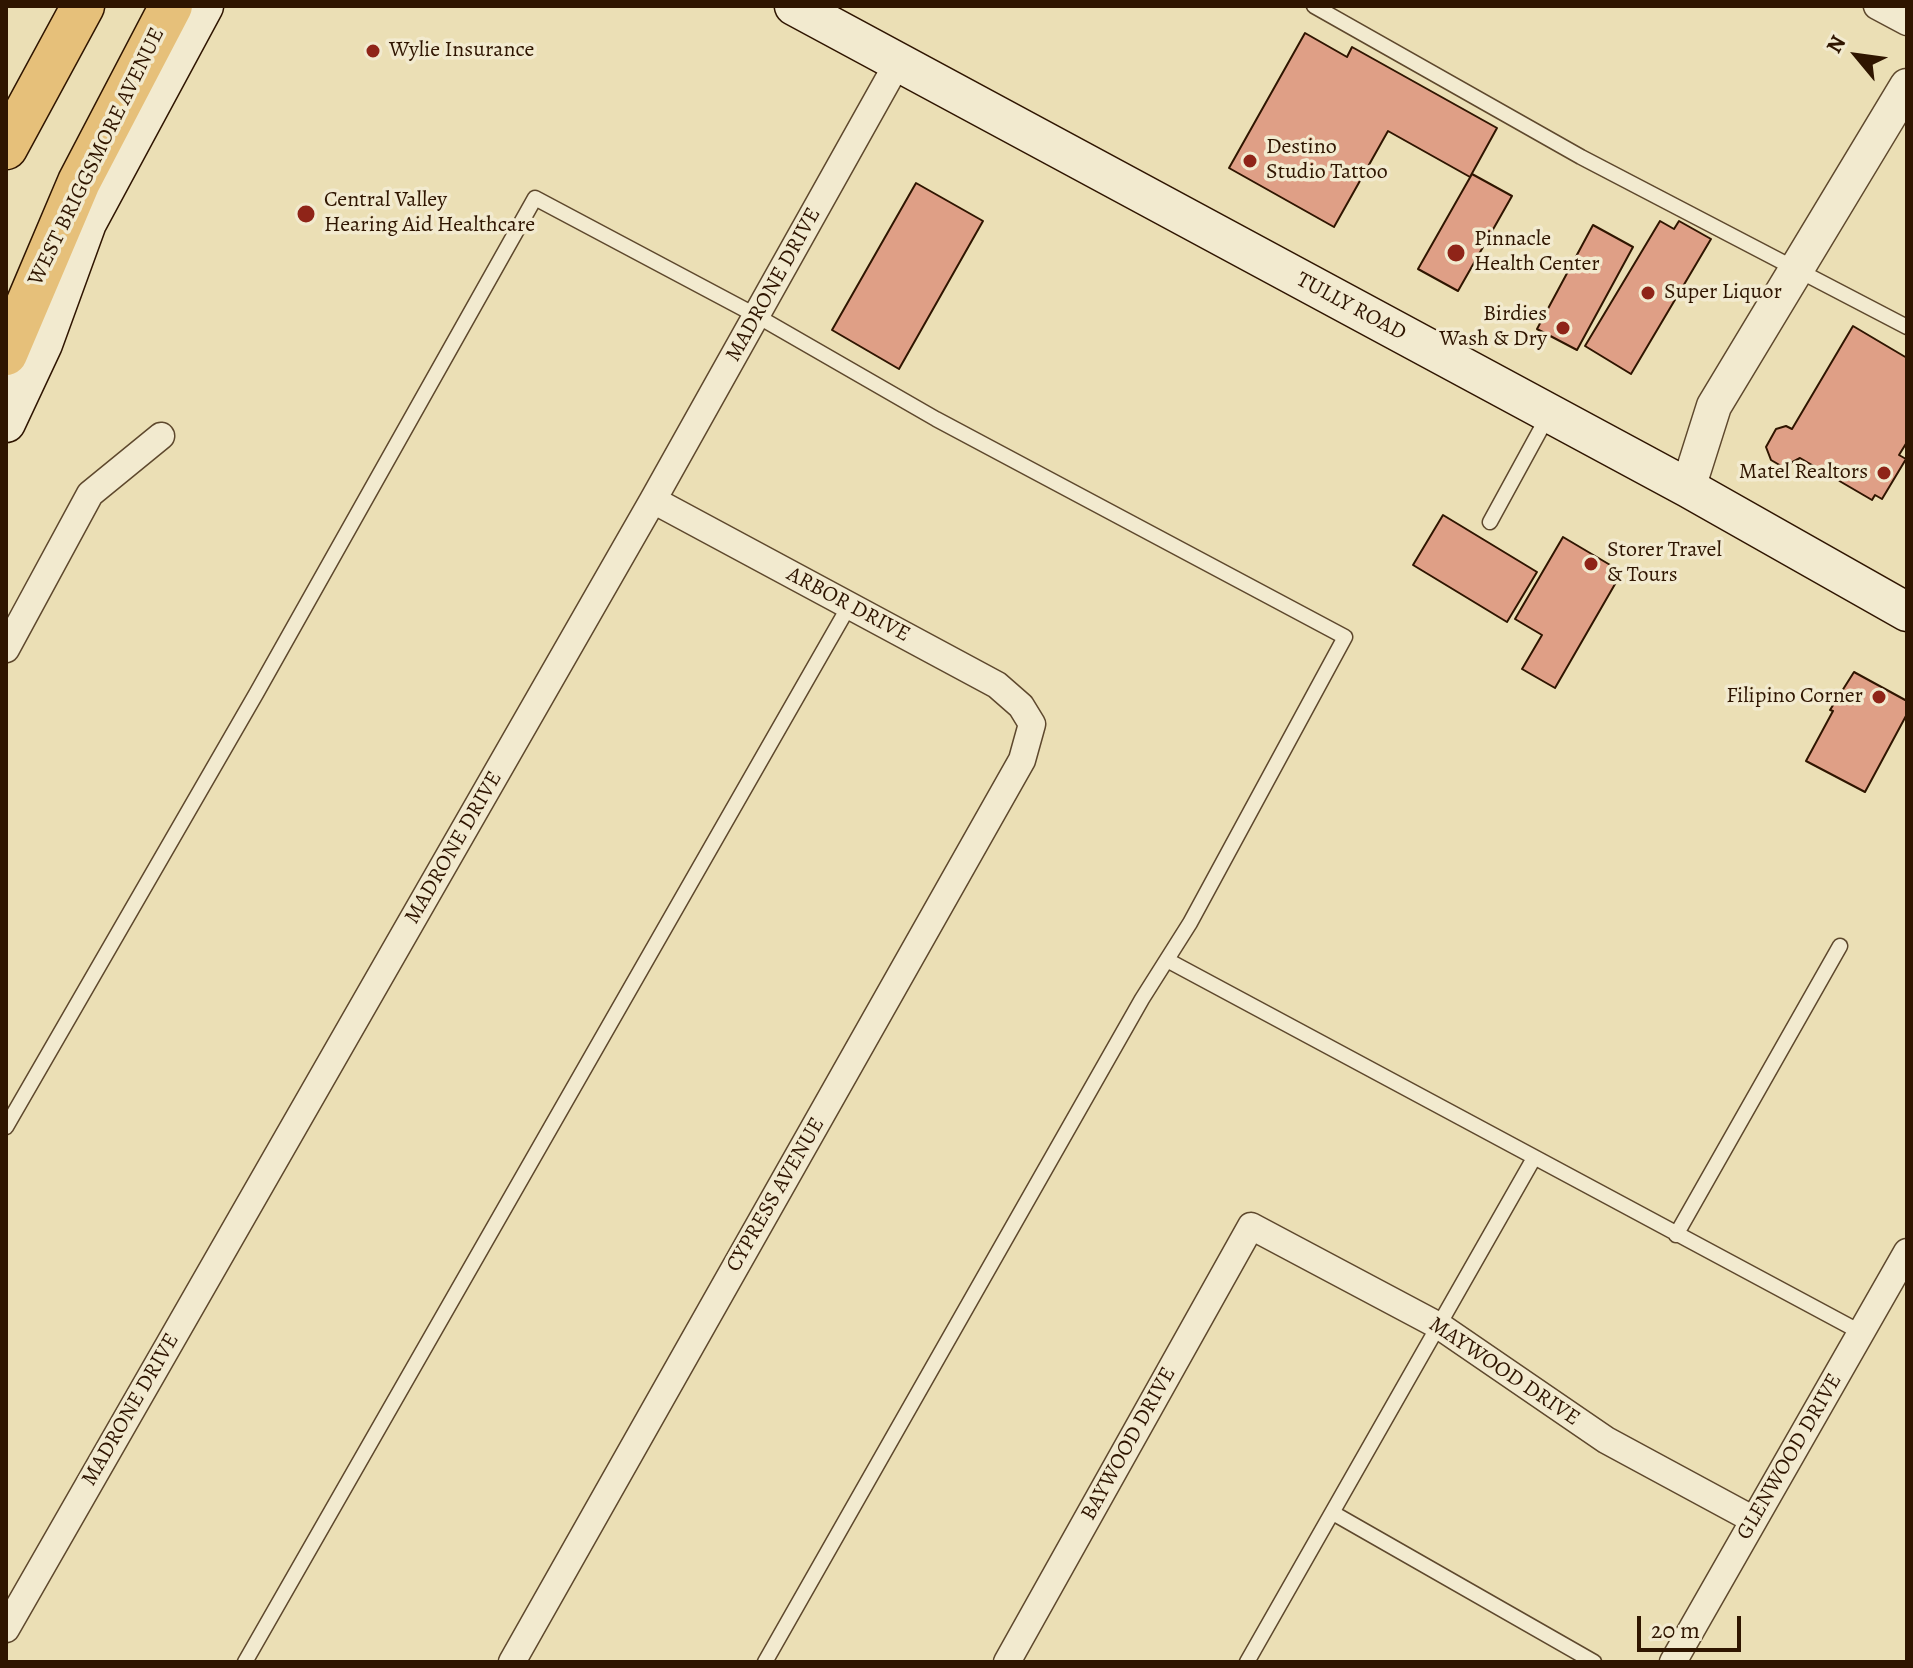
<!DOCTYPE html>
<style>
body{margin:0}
#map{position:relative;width:1913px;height:1668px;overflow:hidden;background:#ebdfb5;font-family:Alegreya,serif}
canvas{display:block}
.frame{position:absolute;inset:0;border:8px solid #2f1500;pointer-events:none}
.north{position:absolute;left:1817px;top:16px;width:80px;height:80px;-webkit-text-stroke:6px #f2eacf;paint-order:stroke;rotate:299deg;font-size:22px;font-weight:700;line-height:32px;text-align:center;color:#2f1500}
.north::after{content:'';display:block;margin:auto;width:28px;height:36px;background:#2f1500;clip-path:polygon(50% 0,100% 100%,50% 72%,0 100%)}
.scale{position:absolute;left:1637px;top:1616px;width:104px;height:36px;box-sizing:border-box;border:4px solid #2f1500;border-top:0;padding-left:10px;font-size:24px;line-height:28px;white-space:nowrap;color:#2f1500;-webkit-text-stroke:6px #f2eacf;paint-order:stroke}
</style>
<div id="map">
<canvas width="1913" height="1668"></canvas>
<div class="frame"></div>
<div class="north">N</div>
<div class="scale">20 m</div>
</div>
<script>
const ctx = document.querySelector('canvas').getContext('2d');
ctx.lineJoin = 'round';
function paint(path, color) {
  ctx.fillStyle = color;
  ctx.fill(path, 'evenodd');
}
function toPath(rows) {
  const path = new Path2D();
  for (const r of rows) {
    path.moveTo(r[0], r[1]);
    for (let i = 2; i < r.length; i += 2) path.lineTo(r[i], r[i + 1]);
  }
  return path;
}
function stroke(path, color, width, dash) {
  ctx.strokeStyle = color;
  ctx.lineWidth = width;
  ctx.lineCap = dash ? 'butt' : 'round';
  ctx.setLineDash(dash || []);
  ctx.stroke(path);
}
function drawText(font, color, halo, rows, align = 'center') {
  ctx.font = font + ' Alegreya,serif';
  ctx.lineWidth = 7;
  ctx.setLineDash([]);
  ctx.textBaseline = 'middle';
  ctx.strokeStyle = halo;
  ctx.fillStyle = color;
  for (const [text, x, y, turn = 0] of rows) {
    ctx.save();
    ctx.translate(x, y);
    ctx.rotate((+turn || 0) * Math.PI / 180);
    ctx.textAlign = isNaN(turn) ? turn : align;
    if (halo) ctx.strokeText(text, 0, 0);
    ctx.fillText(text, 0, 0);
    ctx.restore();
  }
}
const building = toPath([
 [1305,33,1347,57,1352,47,1497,128,1470,177,1388,131,1334,227,1229,168,1305,33],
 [1472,174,1512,196,1458,291,1418,269,1472,174],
 [916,183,983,221,899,369,832,330,916,183],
 [1660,221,1674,229,1679,221,1711,239,1631,374,1585,346,1660,221],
 [1593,225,1633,247,1577,350,1537,329,1593,225],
 [1853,326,1907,358,1907,442,1899,455,1906,459,1882,499,1875,495,1872,500,1800,458,1783,467,1771,460,1766,447,1776,429,1786,426,1792,429,1853,326],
 [1443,515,1537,572,1507,622,1413,565,1443,515],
 [1563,537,1622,572,1555,688,1522,669,1542,635,1515,619,1563,537],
 [1854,672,1907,701,1907,714,1865,792,1806,761,1833,711,1830,710,1854,672]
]);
paint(building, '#df9f86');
stroke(building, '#2f1500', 2);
const service = toPath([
 [1314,6,1581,157,1907,327],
 [1490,522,1549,414],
 [1167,960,1862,1333],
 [6,1127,256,694,535,198,757,316,936,419,1345,637,1190,923,1142,999,765,1662],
 [1676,1235,1840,946],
 [1333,1513,1594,1662],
 [245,1662,849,606],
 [1247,1662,1534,1158]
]);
const minor = toPath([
 [1877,6,1907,22],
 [6,649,90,494,161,436],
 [6,1629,653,500,897,64],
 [512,1662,1022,760,1032,724,1021,706,997,685,653,500],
 [1007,1662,1251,1226,1441,1327,1606,1440,1754,1520],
 [1673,1662,1907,1252]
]);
const tertiary = toPath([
 [1688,488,1714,406,1907,86]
]);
const secondary = toPath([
 [794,6,1688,488,1907,612],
 [6,423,43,344,87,223,204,6]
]);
const primary = toPath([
 [6,148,83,6],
 [6,354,79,182,171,6]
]);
stroke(service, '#5e482d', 17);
stroke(minor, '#5e482d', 29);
stroke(tertiary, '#5e482d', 37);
stroke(secondary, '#2f1500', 41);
stroke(primary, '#2f1500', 45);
stroke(service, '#f2eacf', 14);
stroke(minor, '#f2eacf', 26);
stroke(tertiary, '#f2eacf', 34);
stroke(secondary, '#f2eacf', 38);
stroke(primary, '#e6c07a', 42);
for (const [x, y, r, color] of [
 [373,51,8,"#8f2418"],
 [1250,161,8,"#8f2418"],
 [306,214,10,"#8f2418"],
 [1456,253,10,"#8f2418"],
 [1648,293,8,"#8f2418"],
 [1563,328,8,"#8f2418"],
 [1884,473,8,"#8f2418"],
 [1591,564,8,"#8f2418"],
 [1879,697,8,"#8f2418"]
]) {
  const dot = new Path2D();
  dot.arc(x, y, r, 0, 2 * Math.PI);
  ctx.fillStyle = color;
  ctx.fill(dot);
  stroke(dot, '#f2eacf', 3);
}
drawText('22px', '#2f1500', '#f2eacf', [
 ["Wylie Insurance",389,51],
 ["Destino",1266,148],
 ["Studio Tattoo",1266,173],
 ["Central Valley",324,201],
 ["Hearing Aid Healthcare",324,226],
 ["Pinnacle",1474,240],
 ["Health Center",1474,265],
 ["Super Liquor",1664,293],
 ["Birdies",1547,315,"right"],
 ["Wash & Dry",1547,340,"right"],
 ["Matel Realtors",1868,473,"right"],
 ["Storer Travel",1607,551],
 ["& Tours",1607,576],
 ["Filipino Corner",1863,697,"right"]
], 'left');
drawText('22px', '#2f1500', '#f2eacf', [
 ["WEST BRIGGSMORE AVENUE",97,157,-64],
 ["MADRONE DRIVE",774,285,-61],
 ["TULLY ROAD",1351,307,28],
 ["ARBOR DRIVE",848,605,28],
 ["MADRONE DRIVE",454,848,-60],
 ["CYPRESS AVENUE",776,1195,-60],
 ["MAYWOOD DRIVE",1504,1372,34],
 ["MADRONE DRIVE",131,1410,-60],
 ["BAYWOOD DRIVE",1129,1444,-61],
 ["GLENWOOD DRIVE",1790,1457,-60]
]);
</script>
